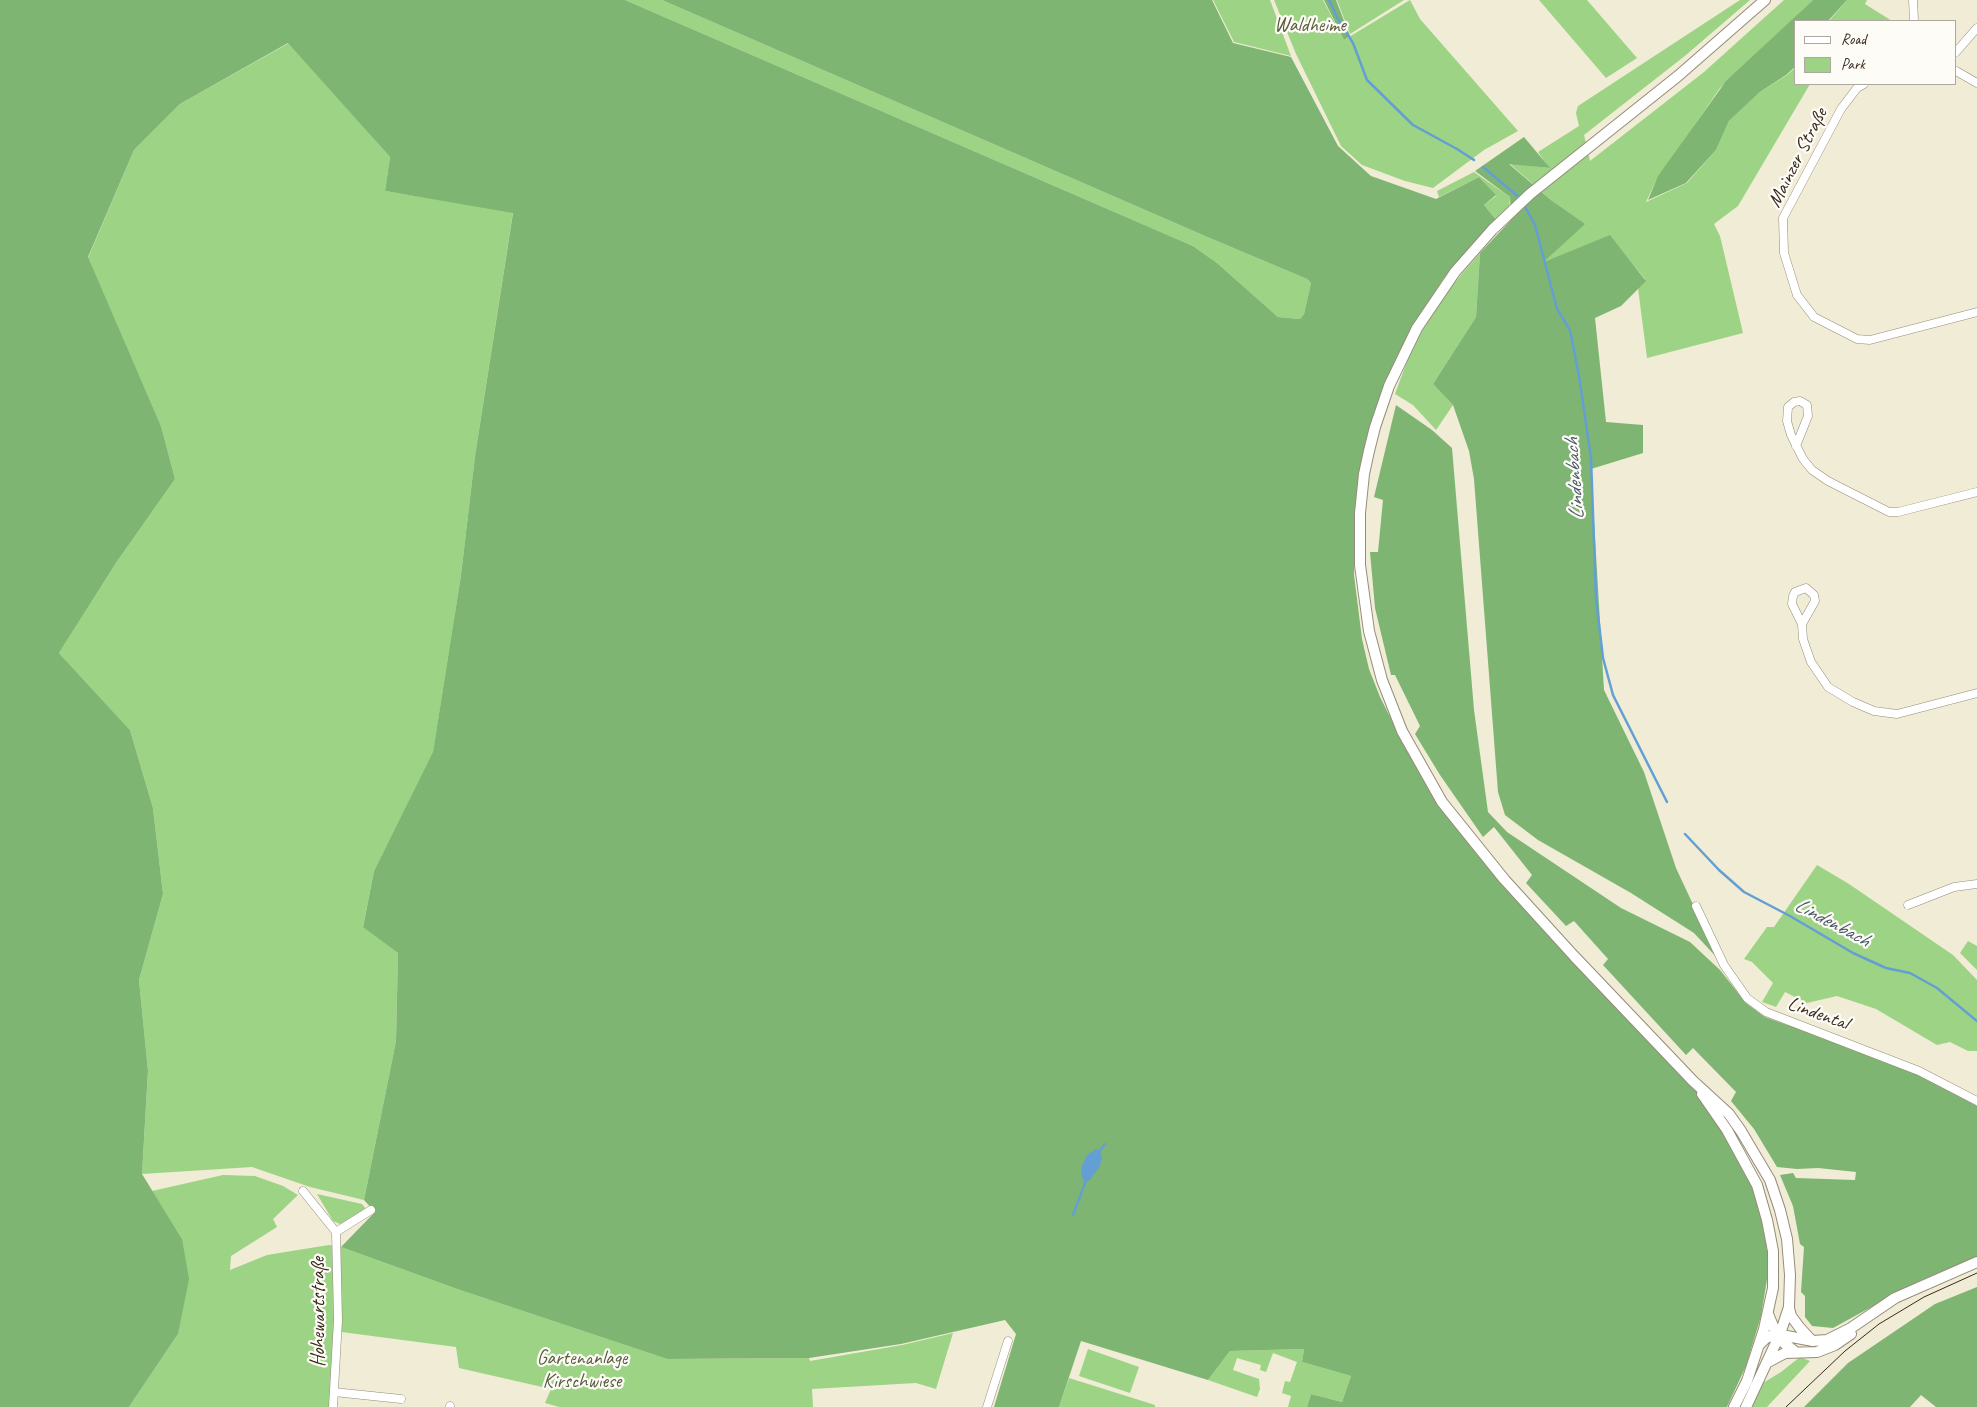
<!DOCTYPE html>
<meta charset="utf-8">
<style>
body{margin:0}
#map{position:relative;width:1977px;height:1407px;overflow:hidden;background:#f0ecd6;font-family:Caveat,sans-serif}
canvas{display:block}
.legend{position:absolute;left:1794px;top:20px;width:162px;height:65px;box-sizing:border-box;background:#fdfcf7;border:1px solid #afa8a0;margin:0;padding:6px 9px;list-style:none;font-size:15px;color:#3b2a1e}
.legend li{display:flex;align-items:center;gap:10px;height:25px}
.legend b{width:25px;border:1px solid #afa8a0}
</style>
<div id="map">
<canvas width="1977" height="1407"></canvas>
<ul class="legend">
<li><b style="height:6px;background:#fff"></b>Road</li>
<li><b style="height:14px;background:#9dd384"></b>Park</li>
</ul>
</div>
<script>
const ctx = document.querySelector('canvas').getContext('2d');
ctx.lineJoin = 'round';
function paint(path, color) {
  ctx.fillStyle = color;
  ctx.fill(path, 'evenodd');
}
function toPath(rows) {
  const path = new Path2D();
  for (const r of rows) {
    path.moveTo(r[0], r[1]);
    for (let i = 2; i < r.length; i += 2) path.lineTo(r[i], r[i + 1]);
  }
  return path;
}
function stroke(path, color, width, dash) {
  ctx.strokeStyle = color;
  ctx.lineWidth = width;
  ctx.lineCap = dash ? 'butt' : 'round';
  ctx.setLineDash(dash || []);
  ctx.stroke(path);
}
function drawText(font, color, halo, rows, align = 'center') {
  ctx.font = font + ' Caveat,sans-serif';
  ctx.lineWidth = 4.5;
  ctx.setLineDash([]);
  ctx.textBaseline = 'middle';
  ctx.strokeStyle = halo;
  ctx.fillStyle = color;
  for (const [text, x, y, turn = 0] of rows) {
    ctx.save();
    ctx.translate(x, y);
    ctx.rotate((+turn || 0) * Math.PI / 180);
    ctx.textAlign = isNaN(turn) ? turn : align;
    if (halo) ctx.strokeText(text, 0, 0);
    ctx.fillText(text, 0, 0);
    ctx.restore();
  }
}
paint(toPath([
 [625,0,662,0,1205,236,1307,279,1311,283,1304,314,1300,319,1278,317,1217,263,1193,246],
 [1213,0,1270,0,1291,56,1234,42],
 [1274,0,1323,0,1344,40,1410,0,1420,19,1518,131,1484,150,1433,188,1405,181,1362,165,1341,146,1296,54],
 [1337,0,1404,0,1350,34],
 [1539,0,1587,0,1637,58,1606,78],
 [1740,0,1750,0,1686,55,1584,135,1590,161,1704,72,1784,0,1813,0,1720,88,1656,181,1646,202,1687,183,1716,150,1729,121,1760,92,1787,75,1796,67,1796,84,1810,84,1738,206,1714,224,1720,236,1743,333,1647,358,1638,288,1645,279,1610,236,1543,263,1584,224,1551,200,1509,163,1549,168,1538,152,1579,126,1576,113,1578,106],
 [1847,0,1867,0,1865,4,1892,21,1829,21],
 [289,43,390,157,385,191,513,212,475,456,461,575,433,753,374,871,363,926,398,953,396,1041,364,1200,310,1187,252,1167,142,1174,148,1071,139,980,163,894,153,808,130,730,59,653,116,563,175,479,161,426,88,258,134,150,180,104],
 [1474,172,1510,197,1509,210,1498,222,1484,205,1496,196,1479,177,1439,197,1437,191],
 [1480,253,1476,317,1433,384,1453,405,1436,430,1413,405,1395,394,1413,345,1449,289],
 [1817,865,1849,884,1953,955,1977,980,1977,1051,1968,1051,1950,1042,1937,1045,1876,1009,1837,996,1807,1003,1785,992,1776,1007,1762,1002,1773,983,1752,962,1744,959,1767,927,1774,927],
 [1968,941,1977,946,1977,970,1960,953],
 [223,1175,255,1176,283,1186,298,1195,273,1219,277,1227,231,1256,230,1270,267,1255,329,1245,341,1247,460,1290,667,1359,809,1358,810,1361,902,1345,953,1333,936,1389,916,1383,812,1389,813,1407,559,1407,545,1403,551,1389,459,1368,456,1347,334,1331,332,1407,129,1407,178,1334,182,1239,152,1191],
 [317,1194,362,1204,366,1209,349,1221,340,1224,333,1221],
 [1088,1349,1139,1367,1130,1393,1079,1376],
 [1304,1349,1302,1362,1351,1376,1342,1402,1311,1394,1307,1407,1288,1407,1291,1396,1282,1393,1285,1381,1290,1382,1297,1362,1273,1353,1266,1372,1260,1370,1261,1365,1237,1358,1233,1370,1259,1379,1260,1389,1257,1397,1208,1380,1230,1351],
 [1800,1357,1810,1361,1767,1407,1749,1407,1763,1383,1781,1372],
 [1069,1378,1155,1405,1155,1407,1059,1407]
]), '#9dd384');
paint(toPath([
 [0,0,625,0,1193,246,1217,263,1278,317,1300,319,1304,314,1311,283,1307,279,1205,236,662,0,1212,0,1233,43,1291,57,1338,146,1371,176,1436,199,1479,177,1496,195,1484,205,1498,222,1443,279,1409,335,1385,385,1356,508,1354,575,1362,639,1369,669,1380,697,1412,760,1441,808,1692,1084,1747,1171,1763,1220,1769,1267,1761,1316,1746,1366,1727,1407,1307,1407,1311,1394,1342,1402,1351,1376,1302,1362,1304,1349,1230,1351,1208,1380,1081,1341,1059,1407,994,1407,1016,1334,1005,1320,901,1344,809,1358,667,1359,460,1290,341,1247,375,1212,364,1200,396,1041,398,953,363,927,374,871,433,752,461,575,475,456,513,213,385,191,390,157,288,43,180,104,134,150,88,257,161,426,175,479,116,563,59,653,130,730,153,808,163,894,139,980,148,1071,142,1174,182,1239,189,1279,178,1334,129,1407,0,1407],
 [1324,0,1336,0,1350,36,1344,40],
 [1813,0,1847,0,1828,21,1796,21,1796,66,1786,75,1760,92,1729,121,1716,150,1686,183,1648,200,1658,176,1726,81],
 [1524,137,1550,168,1509,164,1551,200,1585,224,1544,262,1610,235,1646,281,1621,306,1595,318,1606,422,1643,425,1643,453,1591,469,1604,690,1644,772,1676,868,1719,960,1694,933,1631,893,1538,840,1505,815,1498,792,1474,479,1469,451,1453,405,1433,384,1476,317,1480,253,1511,220,1510,197,1475,171],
 [1396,405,1432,430,1452,448,1474,710,1488,812,1507,832,1621,908,1690,942,1720,970,1746,1003,1765,1017,1841,1044,1918,1074,1977,1106,1977,1257,1919,1281,1833,1328,1812,1326,1805,1317,1805,1296,1801,1292,1804,1247,1800,1244,1793,1206,1780,1175,1793,1173,1796,1178,1855,1180,1856,1172,1818,1168,1797,1169,1777,1167,1754,1129,1731,1101,1736,1092,1693,1048,1686,1055,1603,965,1608,959,1574,921,1566,926,1526,883,1532,875,1494,827,1483,837,1440,775,1415,734,1420,726,1395,675,1391,675,1375,608,1370,552,1378,552,1383,500,1374,497],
 [1977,1287,1977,1407,1936,1407,1921,1395,1910,1407,1804,1407,1848,1363,1935,1304]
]), '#7eb572');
paint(toPath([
 [1096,1149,1100,1151,1102,1157,1100,1166,1090,1180,1086,1181,1083,1180,1081,1175,1082,1166,1087,1155]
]), '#649fd4');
stroke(toPath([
 [1329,0,1338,19,1353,43,1367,80,1413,125,1457,149,1474,160],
 [1483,167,1520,198],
 [1523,203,1535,225,1557,309,1570,330,1579,376,1591,458,1596,599,1603,658,1613,695,1667,802],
 [1685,834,1719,870,1744,892,1790,916,1853,953,1886,968,1910,973,1937,988,1977,1021],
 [1098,1153,1105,1144],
 [1073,1215,1087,1178]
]), '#649fd4', 2.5);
const minor = toPath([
 [1913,0,1914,21],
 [1956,52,1977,28],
 [1956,71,1977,83],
 [1864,84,1857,88,1841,109,1783,218,1784,253,1797,295,1814,317,1857,339,1870,340,1977,312],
 [1796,446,1808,416,1807,405,1800,401,1794,402,1788,407,1787,421,1791,435,1803,459,1812,470,1828,481,1889,512,1898,512,1977,492],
 [1802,624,1815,601,1814,595,1806,588,1795,592,1793,596,1792,604,1802,624,1803,639,1811,662,1828,687,1853,702,1874,711,1897,714,1977,693],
 [1908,905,1954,887,1977,884],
 [1696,906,1724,965,1747,998,1766,1012,1919,1071,1977,1101],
 [303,1191,336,1232],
 [336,1232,371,1210],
 [334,1392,401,1399],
 [333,1407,338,1320,336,1232],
 [450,1407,450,1406],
 [987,1407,1008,1341]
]);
const major = toPath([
 [1702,1094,1727,1130,1757,1185,1767,1220,1773,1251,1773,1288,1764,1329,1747,1381,1734,1407],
 [1789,1308,1791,1316,1800,1328,1812,1341],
 [1768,1314,1778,1338,1794,1351],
 [1760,1344,1766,1338,1776,1334,1813,1341,1827,1340,1851,1328,1895,1298,1977,1262],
 [1768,1362,1785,1353,1817,1352,1835,1345,1851,1334],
 [1746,1407,1780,1334,1789,1307,1790,1275,1787,1239,1780,1210,1770,1180,1741,1131,1729,1114,1693,1081,1574,956,1504,879,1442,802,1402,731,1382,680,1369,631,1360,565,1360,513,1364,474,1369,451,1375,427,1389,386,1417,328,1455,272,1492,230,1530,194,1678,76,1765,0]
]);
stroke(minor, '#968b7a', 9);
stroke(major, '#968b7a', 12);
stroke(minor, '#fff', 8);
stroke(major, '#fff', 10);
stroke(toPath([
 [1786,1407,1845,1351,1879,1324,1924,1297,1977,1273]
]), '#3b2a1e', 1);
drawText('20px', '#585d3d', '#fdfcf7', [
 ["Waldheime",1310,26],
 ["Gartenanlage",582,1359],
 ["Kirschwiese",582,1382]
]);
drawText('20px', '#3b2a1e', '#fdfcf7', [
 ["Mainzer Straße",1798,158,-63],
 ["Lindental",1818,1014,20],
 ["Hohewartstraße",319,1312,-90]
]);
drawText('italic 21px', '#4b5967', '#fdfcf7', [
 ["Lindenbach",1575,479,-94],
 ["Lindenbach",1832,923,28]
]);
</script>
